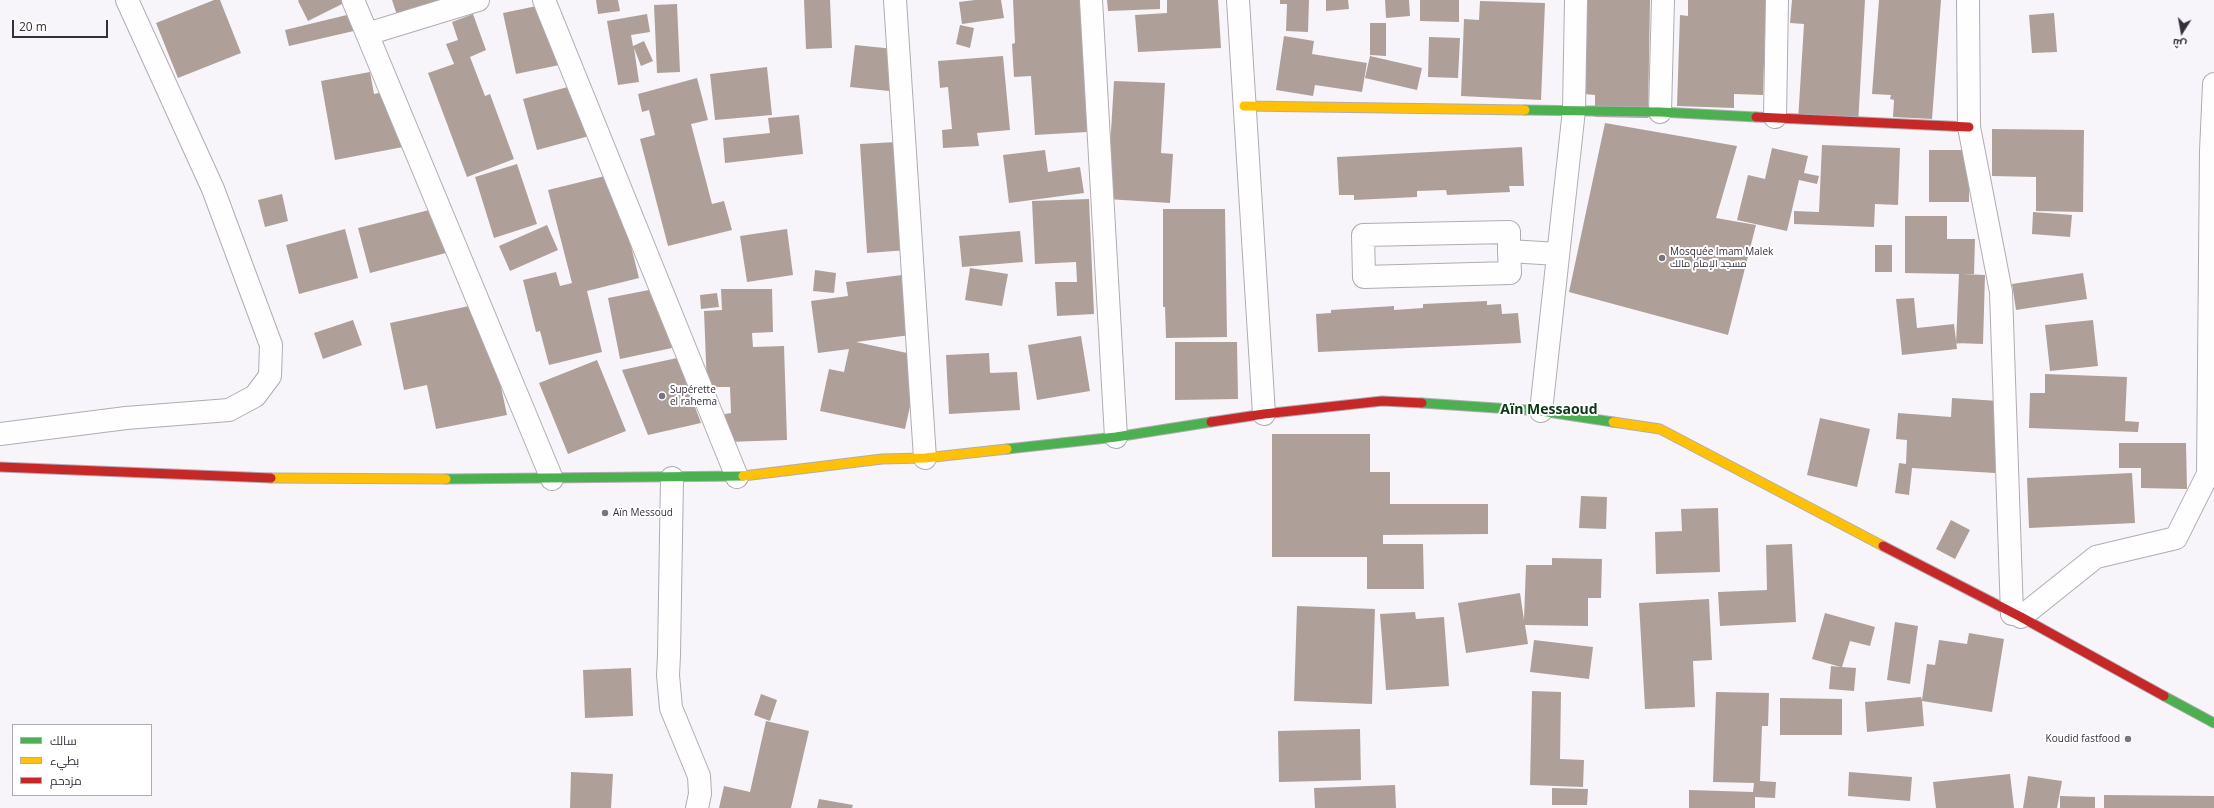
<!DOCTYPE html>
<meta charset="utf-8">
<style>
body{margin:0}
#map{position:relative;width:2214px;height:808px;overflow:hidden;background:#f7f5f9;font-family:"Open Sans",Cairo,sans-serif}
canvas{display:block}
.legend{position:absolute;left:12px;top:724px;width:140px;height:72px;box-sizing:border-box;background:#fff;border:1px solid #aeacb1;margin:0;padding:5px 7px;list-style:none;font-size:12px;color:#352f3c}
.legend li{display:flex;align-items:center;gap:8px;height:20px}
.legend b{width:20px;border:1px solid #aeacb1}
.north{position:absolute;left:2162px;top:12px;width:40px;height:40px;-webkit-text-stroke:3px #fff;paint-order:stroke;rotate:191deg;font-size:11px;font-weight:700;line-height:16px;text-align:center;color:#352f3c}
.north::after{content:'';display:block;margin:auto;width:14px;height:18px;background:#352f3c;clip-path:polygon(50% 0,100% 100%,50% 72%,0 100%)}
.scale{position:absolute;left:12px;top:20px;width:96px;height:18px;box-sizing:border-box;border:2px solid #352f3c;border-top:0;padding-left:5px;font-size:12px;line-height:14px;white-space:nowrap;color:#352f3c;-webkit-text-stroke:3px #fff;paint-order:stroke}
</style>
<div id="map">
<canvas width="2214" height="808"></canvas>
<ul class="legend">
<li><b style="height:5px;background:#4caf50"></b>سالك</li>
<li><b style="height:5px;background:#ffc107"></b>بطيء</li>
<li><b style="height:5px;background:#c62828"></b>مزدحم</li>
</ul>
<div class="north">ش</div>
<div class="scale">20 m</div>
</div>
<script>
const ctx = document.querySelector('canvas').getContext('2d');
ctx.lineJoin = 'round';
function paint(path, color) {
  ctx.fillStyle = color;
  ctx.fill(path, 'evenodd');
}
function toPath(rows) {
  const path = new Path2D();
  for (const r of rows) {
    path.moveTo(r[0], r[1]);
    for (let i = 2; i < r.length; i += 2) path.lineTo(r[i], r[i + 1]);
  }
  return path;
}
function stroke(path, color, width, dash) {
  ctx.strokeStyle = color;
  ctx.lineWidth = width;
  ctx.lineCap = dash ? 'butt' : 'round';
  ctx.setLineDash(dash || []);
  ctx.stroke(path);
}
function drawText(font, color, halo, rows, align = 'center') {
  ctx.font = font + ' "Open Sans",Cairo,sans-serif';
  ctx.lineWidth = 4;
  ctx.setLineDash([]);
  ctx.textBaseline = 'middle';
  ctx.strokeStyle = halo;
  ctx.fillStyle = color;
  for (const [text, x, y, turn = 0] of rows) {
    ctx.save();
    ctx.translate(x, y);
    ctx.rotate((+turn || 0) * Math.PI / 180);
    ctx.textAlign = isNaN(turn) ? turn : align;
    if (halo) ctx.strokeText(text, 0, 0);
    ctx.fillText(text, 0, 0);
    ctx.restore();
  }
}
paint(toPath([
 [214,0,220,0,241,53,178,78,156,23],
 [299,0,350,0,308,21,298,1],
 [392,0,438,0,439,1,397,15],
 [596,0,618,0,620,11,598,14],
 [804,0,830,0,832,48,806,49],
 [975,0,1001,0,1004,18,962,24,959,2],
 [1013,0,1080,0,1087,132,1035,135,1031,76,1014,77,1012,44,1015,43],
 [1107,0,1160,0,1160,9,1108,11],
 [1167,0,1218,0,1221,48,1138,52,1135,15,1167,13],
 [1280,0,1309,0,1308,32,1286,31,1287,4,1280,4],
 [1326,0,1348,0,1349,9,1326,11],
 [1385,0,1409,0,1410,16,1386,18],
 [1420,0,1459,0,1459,22,1420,21],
 [1572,0,1650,0,1648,118,1595,117,1595,95,1584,94],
 [1688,0,1766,0,1763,95,1734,94,1734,108,1677,106,1680,15,1688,16],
 [1792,0,1865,0,1858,125,1798,121,1804,24,1790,23],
 [1879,0,1941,0,1932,119,1893,117,1894,100,1890,99,1891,95,1872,94],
 [1480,1,1545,3,1541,100,1461,96,1464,19,1479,20],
 [556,2,569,63,516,74,503,13],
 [677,4,680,72,657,73,654,5],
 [355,13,358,30,289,46,285,30],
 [2054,13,2057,52,2032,53,2029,15],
 [473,14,486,50,470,57,485,96,490,94,514,159,467,177,428,73,454,64,446,44,458,40,452,22],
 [647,14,650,32,631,35,633,46,644,41,653,61,641,66,634,48,639,82,618,85,607,21],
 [1370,23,1386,23,1386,56,1370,55],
 [960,25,974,28,970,48,956,44],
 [1284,36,1314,41,1312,54,1367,63,1362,92,1315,85,1313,96,1276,90],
 [1429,37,1460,38,1458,78,1428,77],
 [855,45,904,50,899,92,850,87],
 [1003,56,1010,130,977,133,979,146,943,148,942,130,952,129,948,87,940,88,938,61],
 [1370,56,1422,68,1417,90,1365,78],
 [767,67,772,115,715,120,710,74],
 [370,72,374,94,393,90,403,147,335,160,321,81],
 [697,78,708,120,691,124,712,204,724,201,732,230,668,246,640,139,655,135,649,110,642,112,638,94],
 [1114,81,1165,83,1161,153,1173,154,1170,203,1107,199],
 [579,84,593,135,537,150,523,99],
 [799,115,803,154,725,163,723,138,770,133,768,118],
 [1605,123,1737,146,1716,218,1756,225,1728,335,1569,292],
 [1992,129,2084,130,2083,212,2036,211,2036,177,1992,176],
 [915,141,922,249,867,253,860,144],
 [1822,145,1900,148,1898,205,1875,204,1874,227,1794,224,1794,211,1819,212],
 [1522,147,1524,186,1509,186,1510,192,1447,195,1446,190,1417,191,1417,197,1354,200,1354,195,1339,195,1337,157],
 [1772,148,1808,156,1804,173,1819,176,1817,184,1799,180,1787,231,1737,220,1748,175,1765,179],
 [1045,150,1048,172,1080,167,1084,193,1009,203,1003,155],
 [1929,150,1969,150,1969,202,1929,202],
 [517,164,537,224,494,238,475,177],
 [613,174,639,278,587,291,602,352,549,365,540,331,536,332,523,280,556,272,560,286,572,283,548,190],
 [282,194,288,221,265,227,258,200],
 [1089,199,1094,314,1057,316,1055,282,1077,282,1076,262,1035,264,1032,201],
 [449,205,461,249,370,273,358,228],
 [1163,209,1225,209,1227,337,1166,338,1165,307,1163,307],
 [2033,212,2072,215,2070,237,2032,234],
 [1905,216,1947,216,1947,239,1975,239,1974,274,1963,274,1985,275,1983,344,1956,343,1959,274,1905,273],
 [547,225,558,250,510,271,499,246],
 [345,229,358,278,299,294,286,245],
 [787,229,793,275,747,282,740,236],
 [1020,231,1023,262,962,267,959,236],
 [1875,245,1892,245,1892,272,1875,272],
 [970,268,1008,274,1002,306,965,300],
 [815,270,836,273,834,293,813,291],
 [2083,273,2087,299,2016,310,2012,284],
 [910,274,918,334,856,342,921,356,905,429,820,411,829,369,844,372,849,349,818,353,811,301,848,296,846,282],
 [659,288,672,348,620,359,608,298],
 [721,289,772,289,773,332,752,333,753,347,784,346,787,440,726,442,725,414,731,413,730,387,707,387,704,311,722,310],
 [717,293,719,307,701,309,700,295],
 [1914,298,1917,328,1954,324,1957,349,1902,355,1896,299],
 [1487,301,1487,305,1501,304,1502,314,1518,313,1521,343,1318,352,1316,314,1331,313,1331,310,1394,306,1394,310,1423,308,1423,304],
 [483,303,507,415,436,429,427,385,404,390,390,323],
 [353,320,362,345,323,359,314,333],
 [2093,320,2098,366,2050,371,2045,325],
 [1081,336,1090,391,1037,400,1028,345],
 [1175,342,1237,342,1238,399,1175,400],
 [989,353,990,373,1017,372,1020,410,949,414,946,355],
 [677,358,701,423,648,435,622,370],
 [597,360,626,431,568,454,539,383],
 [2045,374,2127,377,2125,421,2139,422,2138,432,2029,428,2030,393,2045,393],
 [1952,398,1999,401,1995,473,1912,468,1909,495,1895,493,1899,463,1906,464,1907,440,1896,439,1898,413,1951,417],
 [1820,418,1870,429,1857,487,1807,475],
 [1272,434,1370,434,1370,472,1390,472,1390,504,1488,504,1488,534,1383,535,1383,544,1423,544,1424,589,1367,589,1367,557,1272,557],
 [2119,443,2186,443,2187,489,2141,488,2141,468,2119,468],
 [2132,473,2135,523,2029,528,2027,478],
 [1581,496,1607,497,1606,529,1579,528],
 [1718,508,1720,572,1656,574,1655,532,1682,531,1681,509],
 [1951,520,1970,530,1955,559,1936,549],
 [1792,544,1796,622,1720,626,1718,592,1767,590,1766,545],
 [1552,558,1602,559,1601,598,1588,598,1588,626,1525,625,1528,644,1466,653,1458,603,1520,593,1524,620,1526,565,1552,565],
 [1709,599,1712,660,1693,661,1695,707,1645,709,1639,603],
 [1297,606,1375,609,1372,704,1294,701],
 [1415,612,1416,619,1444,617,1449,686,1386,690,1380,614],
 [1825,613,1875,627,1870,646,1850,641,1842,667,1856,668,1854,691,1829,689,1831,666,1841,667,1812,659],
 [1895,622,1918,626,1910,684,1887,680],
 [1969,633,2004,639,1992,712,1922,701,1924,726,1867,732,1865,702,1921,697,1922,700,1927,664,1935,665,1939,640,1967,644],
 [1534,640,1593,647,1589,679,1530,672],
 [631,668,633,716,585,718,583,670],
 [1532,691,1561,692,1560,759,1584,760,1583,787,1530,785],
 [1716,692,1769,693,1768,726,1762,726,1760,781,1776,782,1775,798,1755,797,1755,808,1689,808,1689,790,1753,792,1754,783,1713,782],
 [761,694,777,700,770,721,754,715],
 [1780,698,1842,699,1842,735,1780,735],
 [766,721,809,731,791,808,719,808,724,786,750,792],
 [1360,729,1361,780,1279,782,1278,731],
 [571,772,613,774,611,808,570,808],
 [1849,772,1912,777,1910,801,1848,796],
 [2010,774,2014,808,1936,808,1933,782],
 [2028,776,2062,781,2057,808,2023,808],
 [1395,785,1396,808,1315,808,1314,788],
 [1552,788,1588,789,1587,805,1552,805],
 [2104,795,2214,796,2214,808,2104,808],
 [2060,796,2095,797,2095,808,2060,808],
 [819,799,853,805,852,808,817,808]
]), '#aea099');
const street = toPath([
 [353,0,552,479],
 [544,0,737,477],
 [895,0,925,458],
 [1091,0,1116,437],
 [1238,0,1264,414],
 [1968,0,1969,127,2001,292,2012,614],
 [367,34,478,0],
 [1660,112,1663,0],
 [1775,117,1777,0],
 [1509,251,1509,232,1363,235,1364,277,1510,273,1509,251,1558,254],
 [1541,411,1574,110,1576,0],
 [0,434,126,418,229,410,255,396,270,376,271,345,213,189,127,0],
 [2208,474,2211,151,2214,84],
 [672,478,669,655,668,675,671,708,699,776,700,794,697,808],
 [2021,617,2096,557,2176,538,2214,462]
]);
const fast = toPath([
 [1525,110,1660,112,1756,117],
 [1422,403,1541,411,1613,422],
 [1007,449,1116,437,1211,422],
 [446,479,743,476],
 [2164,696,2214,723]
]);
const slow = toPath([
 [1244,106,1525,110],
 [1613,422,1660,429,1883,546],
 [743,476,882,459,925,458,1007,449],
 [271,478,446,479]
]);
const jam = toPath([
 [1756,117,1969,127],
 [1211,422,1264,414,1382,401,1422,403],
 [0,467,271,478],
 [1883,546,2021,617,2164,696]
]);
stroke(street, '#b0acb3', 24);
stroke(fast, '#b0acb3', 11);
stroke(slow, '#b0acb3', 11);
stroke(jam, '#b0acb3', 11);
stroke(street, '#fefefe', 22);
stroke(fast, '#4caf50', 9);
stroke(slow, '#ffc107', 9);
stroke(jam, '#c62828', 9);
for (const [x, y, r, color] of [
 [1662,258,4,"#79747e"],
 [662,396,4,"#79747e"],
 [605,513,4,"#79747e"],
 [2128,739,4,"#79747e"]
]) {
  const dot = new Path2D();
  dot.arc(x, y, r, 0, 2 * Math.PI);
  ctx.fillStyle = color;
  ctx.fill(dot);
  stroke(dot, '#fff', 1.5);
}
drawText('10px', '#352f3c', '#fff', [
 ["Mosquée Imam Malek",1670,252],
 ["مسجد الإمام مالك",1670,264],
 ["Supérette",670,390],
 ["el rahema",670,402],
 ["Aïn Messoud",613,513],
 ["Koudid fastfood",2120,739,"right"]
], 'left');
drawText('bold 14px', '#0a3813', '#fff', [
 ["Aïn Messaoud",1549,410]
]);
</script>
